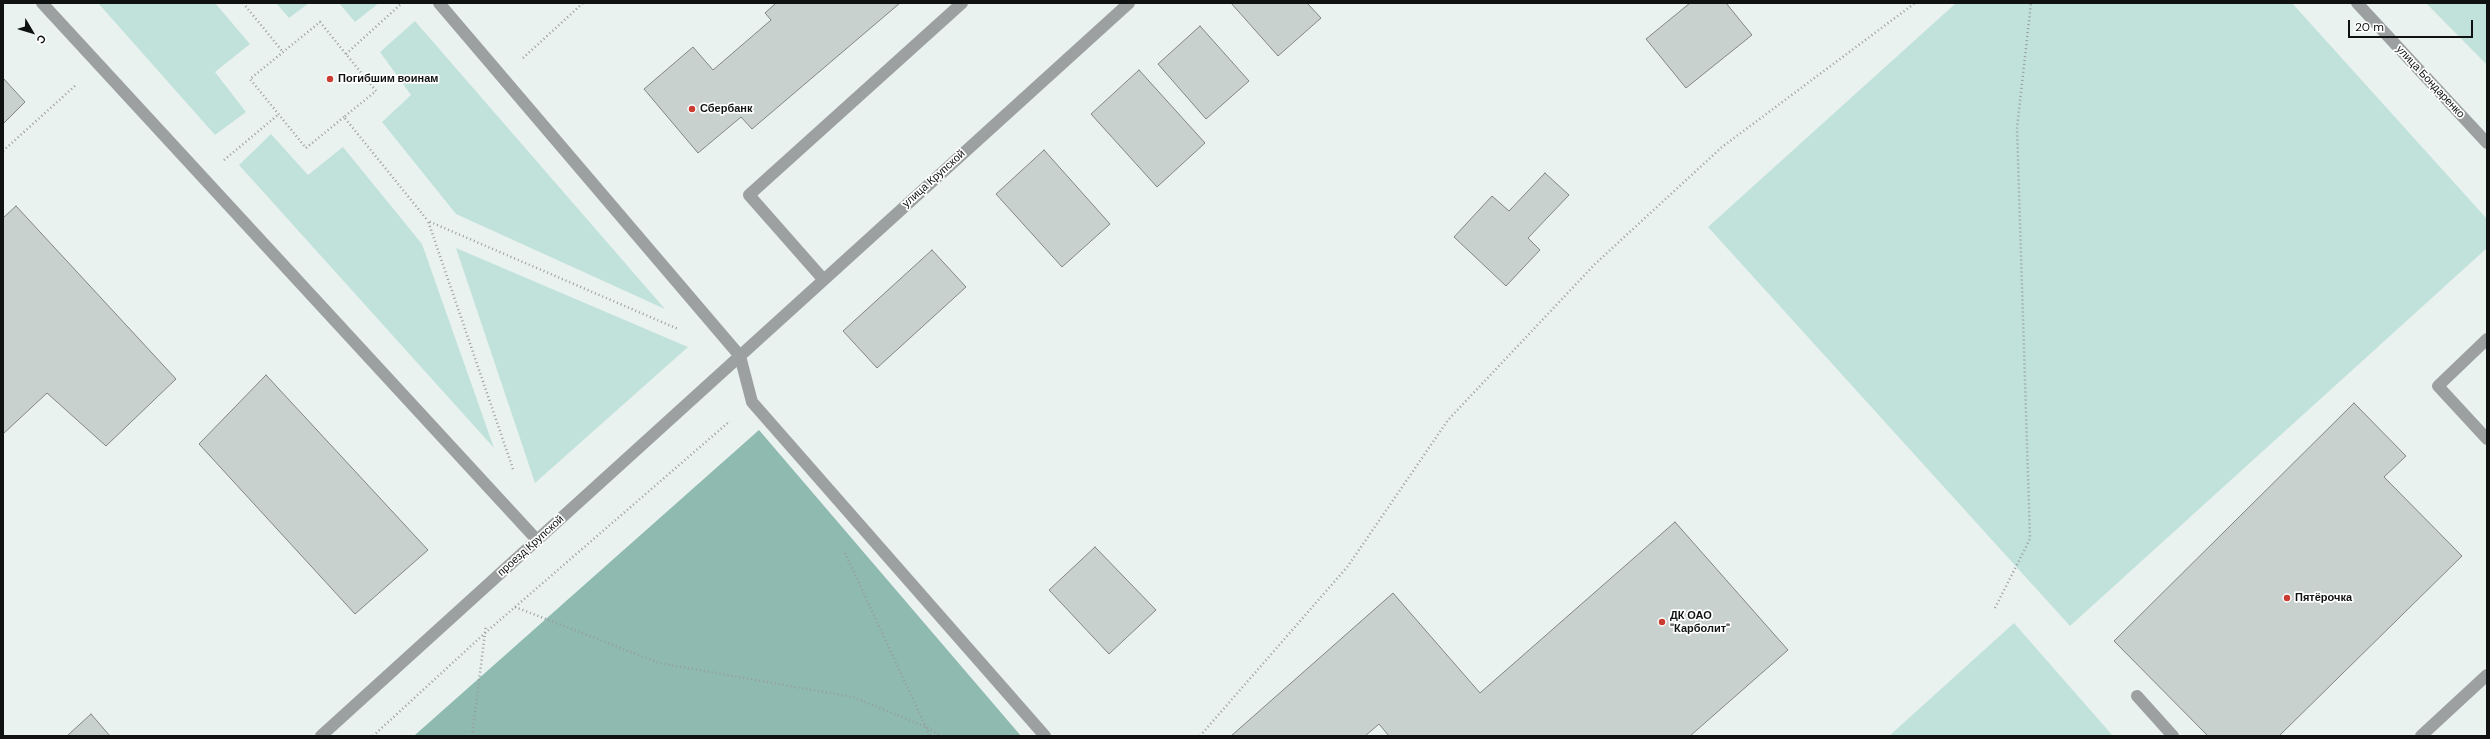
<!DOCTYPE html>
<meta charset="utf-8">
<style>
body{margin:0}
#map{position:relative;width:2490px;height:739px;overflow:hidden;background:#eaf2f0;font-family:"DM Sans",sans-serif}
canvas{display:block}
.frame{position:absolute;inset:0;border:4px solid #0f1211;pointer-events:none}
.north{position:absolute;left:12px;top:12px;width:40px;height:40px;-webkit-text-stroke:3px #fff;paint-order:stroke;rotate:128deg;font-size:11px;font-weight:700;line-height:16px;text-align:center;color:#0f1211}
.north::after{content:'';display:block;margin:auto;width:14px;height:18px;background:#0f1211;clip-path:polygon(50% 0,100% 100%,50% 72%,0 100%)}
.scale{position:absolute;left:2348px;top:20px;width:125px;height:18px;box-sizing:border-box;border:2px solid #0f1211;border-top:0;padding-left:5px;font-size:12px;line-height:14px;white-space:nowrap;color:#0f1211;-webkit-text-stroke:3px #fff;paint-order:stroke}
</style>
<div id="map">
<canvas width="2490" height="739"></canvas>
<div class="frame"></div>
<div class="north">С</div>
<div class="scale">20 m</div>
</div>
<script>
const ctx = document.querySelector('canvas').getContext('2d');
ctx.lineJoin = 'round';
function paint(path, color) {
  ctx.fillStyle = color;
  ctx.fill(path, 'evenodd');
}
function toPath(rows) {
  const path = new Path2D();
  for (const r of rows) {
    path.moveTo(r[0], r[1]);
    for (let i = 2; i < r.length; i += 2) path.lineTo(r[i], r[i + 1]);
  }
  return path;
}
function stroke(path, color, width, dash) {
  ctx.strokeStyle = color;
  ctx.lineWidth = width;
  ctx.lineCap = dash ? 'butt' : 'round';
  ctx.setLineDash(dash || []);
  ctx.stroke(path);
}
function drawText(font, color, halo, rows, align = 'center') {
  ctx.font = font + ' "DM Sans",sans-serif';
  ctx.lineWidth = 3.5;
  ctx.setLineDash([]);
  ctx.textBaseline = 'middle';
  ctx.strokeStyle = halo;
  ctx.fillStyle = color;
  for (const [text, x, y, turn = 0] of rows) {
    ctx.save();
    ctx.translate(x, y);
    ctx.rotate((+turn || 0) * Math.PI / 180);
    ctx.textAlign = isNaN(turn) ? turn : align;
    if (halo) ctx.strokeText(text, 0, 0);
    ctx.fillText(text, 0, 0);
    ctx.restore();
  }
}
paint(toPath([
 [98,3,215,3,250,44,215,72,246,112,215,135],
 [276,3,309,3,289,18],
 [339,3,379,3,355,22],
 [1956,3,2292,3,2487,219,2487,248,2070,626,1708,227],
 [2426,3,2487,3,2487,65],
 [415,21,665,309,456,214,382,122,411,95,380,52],
 [271,134,308,175,343,147,422,244,494,448,239,165],
 [456,248,688,347,535,483],
 [2014,623,2113,736,1889,736]
]), '#c1e2da');
paint(toPath([
 [759,430,1021,736,416,736,415,735]
]), '#8fbab0');
const building = toPath([
 [776,3,900,3,752,129,741,117,698,153,644,89,693,47,713,70,771,20,765,13,776,3],
 [1231,3,1307,3,1321,18,1278,56,1231,3],
 [1690,3,1726,3,1752,35,1686,88,1646,39,1690,3],
 [1200,26,1249,81,1206,119,1158,64,1200,26],
 [1139,70,1205,143,1157,187,1091,114,1139,70],
 [3,78,25,102,3,124,3,78],
 [1044,150,1110,224,1062,267,996,194,1044,150],
 [1545,173,1569,195,1528,238,1540,250,1506,286,1454,237,1492,196,1509,211,1545,173],
 [16,206,176,379,106,446,47,393,3,434,3,218,16,206],
 [932,250,966,287,877,368,843,331,932,250],
 [266,375,428,550,355,614,199,444,266,375],
 [2354,403,2406,456,2384,477,2462,556,2279,736,2208,736,2114,641,2354,403],
 [1675,522,1788,650,1690,736,1389,736,1379,724,1365,736,1231,736,1393,593,1480,693,1675,522],
 [1095,547,1156,610,1109,654,1049,590,1095,547],
 [91,714,110,736,67,736,91,714]
]);
paint(building, '#c9d1cf');
stroke(building, '#7f8684', 1);
stroke(toPath([
 [243,3,283,52],
 [346,54,402,3],
 [523,58,583,3],
 [344,117,306,148,250,79,320,22,376,91,344,117,428,221],
 [3,151,77,84],
 [224,160,279,114],
 [513,469,428,221,678,329],
 [845,553,930,736],
 [515,607,659,663,853,697,926,727,941,736],
 [1995,608,2030,539,2017,128,2031,3],
 [373,736,485,633,730,421],
 [472,736,486,625],
 [1200,736,1348,566,1448,420,1595,264,1722,147,1915,3]
]), '#979d9b', 2.5, [1, 3]);
stroke(toPath([
 [42,3,537,540],
 [439,3,740,356,752,402,1045,736],
 [2357,3,2487,143],
 [823,279,749,195,962,3],
 [2487,339,2438,386,2487,439],
 [2137,696,2173,736],
 [321,736,1129,3],
 [2421,736,2487,675]
]), '#9da0a0', 12);
for (const [x, y, r, color] of [
 [330,79,4,"#ca3c31"],
 [692,109,4,"#ca3c31"],
 [2287,598,4,"#ca3c31"],
 [1662,622,4,"#ca3c31"]
]) {
  const dot = new Path2D();
  dot.arc(x, y, r, 0, 2 * Math.PI);
  ctx.fillStyle = color;
  ctx.fill(dot);
  stroke(dot, '#fff', 1.5);
}
drawText('bold 11px', '#0f1211', '#fff', [
 ["Погибшим воинам",338,79],
 ["Сбербанк",700,109],
 ["Пятёрочка",2295,598],
 ["ДК ОАО",1670,616],
 ["\"Карболит\"",1670,629]
], 'left');
drawText('11px', '#0f1211', '#fff', [
 ["улица Бондаренко",2430,82,47],
 ["улица Крупской",934,179,-42],
 ["проезд Крупской",531,546,-42]
]);
</script>
